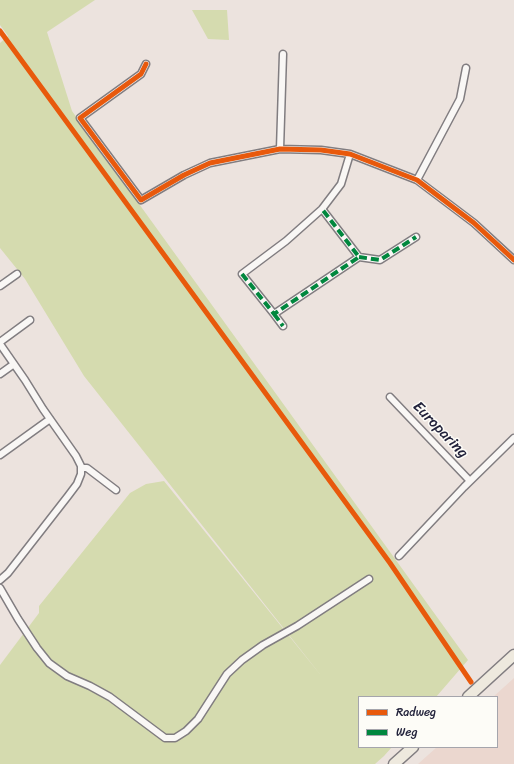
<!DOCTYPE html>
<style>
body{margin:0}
#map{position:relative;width:514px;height:764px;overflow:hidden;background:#ece3de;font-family:Sriracha,sans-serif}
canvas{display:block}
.legend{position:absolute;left:358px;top:696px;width:140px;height:52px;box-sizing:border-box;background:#fdfcf7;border:1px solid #a5a5ac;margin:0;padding:5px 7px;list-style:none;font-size:12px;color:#22223b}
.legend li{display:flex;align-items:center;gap:8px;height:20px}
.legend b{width:20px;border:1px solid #a5a5ac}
</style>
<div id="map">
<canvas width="514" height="764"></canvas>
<ul class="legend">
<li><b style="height:5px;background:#e8590c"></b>Radweg</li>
<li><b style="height:5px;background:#00873e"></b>Weg</li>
</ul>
</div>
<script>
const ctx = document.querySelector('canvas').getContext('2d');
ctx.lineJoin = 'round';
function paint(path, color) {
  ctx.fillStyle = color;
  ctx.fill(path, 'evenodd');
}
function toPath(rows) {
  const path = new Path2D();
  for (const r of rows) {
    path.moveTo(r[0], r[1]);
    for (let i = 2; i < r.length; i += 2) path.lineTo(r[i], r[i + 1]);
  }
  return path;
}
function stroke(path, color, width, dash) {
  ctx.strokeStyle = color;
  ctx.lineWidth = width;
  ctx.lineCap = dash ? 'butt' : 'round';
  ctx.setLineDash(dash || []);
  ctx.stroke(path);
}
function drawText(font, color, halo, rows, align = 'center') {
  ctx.font = font + ' Sriracha,sans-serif';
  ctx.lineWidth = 3;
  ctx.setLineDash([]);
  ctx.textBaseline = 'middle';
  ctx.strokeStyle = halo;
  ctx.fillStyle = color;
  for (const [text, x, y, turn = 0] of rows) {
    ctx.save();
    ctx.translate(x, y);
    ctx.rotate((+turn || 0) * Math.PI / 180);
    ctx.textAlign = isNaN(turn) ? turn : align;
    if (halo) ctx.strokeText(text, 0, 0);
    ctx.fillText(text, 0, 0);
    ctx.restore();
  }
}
paint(toPath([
 [514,678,514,764,418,764,437,747,497,747,497,697,493,697]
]), '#ebd7cf');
paint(toPath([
 [0,0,95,0,47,32,72,111,468,660,436,697,359,697,359,747,392,747,384,756,375,764,0,764,0,665,39,613,39,606,130,493,146,484,164,481,323,678,84,376,25,279,0,248,0,43,8,36,0,25],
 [192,10,227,10,229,40,208,39]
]), '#d5dbaf');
const minor = toPath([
 [146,64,141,74,80,118,141,200,184,175,210,163,280,149,321,150,350,154,417,180,474,223,514,260],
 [280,149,283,54],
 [417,180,460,99,466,68],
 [322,209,359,257,274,314,242,274,286,241,322,209,341,184,350,154],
 [359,257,380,260,416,237],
 [0,286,17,274],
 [274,314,283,326],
 [0,342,30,320],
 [0,344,25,380,43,409,76,456,81,466,81,474,77,484,68,496,8,573,0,580],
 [0,374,14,364],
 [390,397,470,481],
 [0,455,50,419],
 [81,468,87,468,116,490],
 [399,556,464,487,514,438],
 [0,588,18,619,37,648,49,663,67,676,90,686,110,697,165,738,175,738,186,731,198,719,227,674,242,660,263,645,297,626,369,579]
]);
const primary = toPath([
 [468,697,514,655],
 [394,764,413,747]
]);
stroke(minor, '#817d80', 9);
stroke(primary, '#817d80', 13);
stroke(minor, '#f9f7f5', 6);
stroke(primary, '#eee9de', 10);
stroke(toPath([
 [359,257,380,260,416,237],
 [242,274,274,314,359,257,322,209],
 [274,314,283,326]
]), '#00873e', 4, [8, 4]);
stroke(toPath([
 [0,31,390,563,471,682],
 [146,64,141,74,80,118,141,200,184,175,210,163,280,149,321,150,350,154,417,180,474,223,514,260]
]), '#e8590c', 5);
drawText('15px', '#22223b', '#fdfcf7', [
 ["Europaring",440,430,46]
]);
</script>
